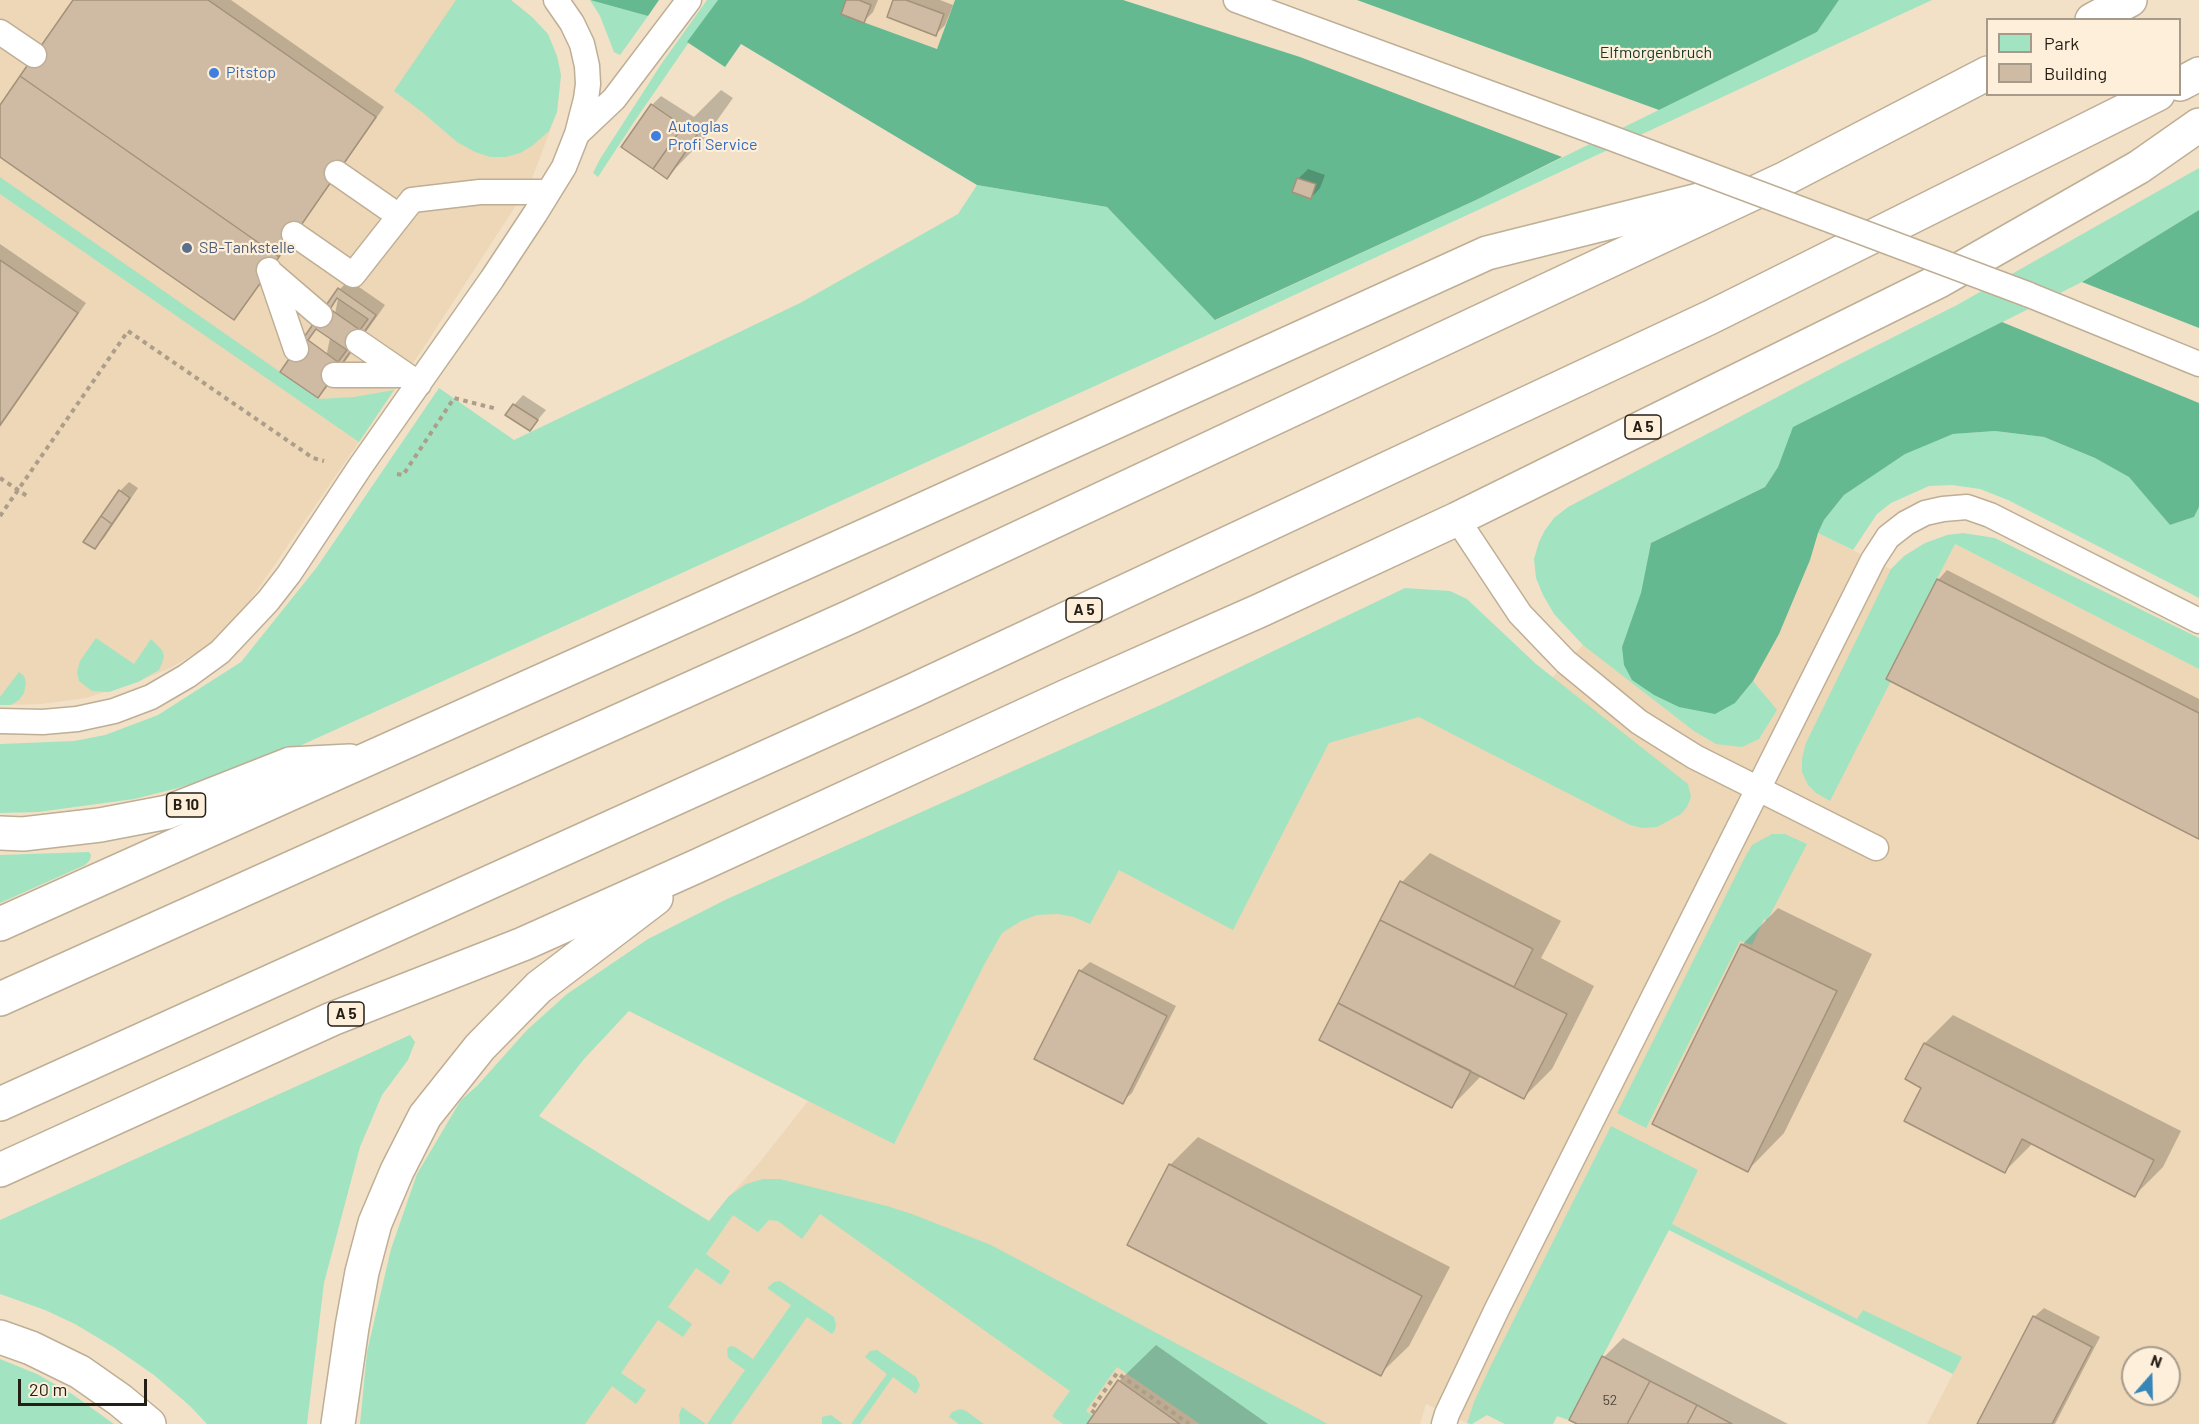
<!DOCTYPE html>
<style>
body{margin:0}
#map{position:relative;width:2199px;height:1424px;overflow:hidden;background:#f2e1c7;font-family:Barlow,sans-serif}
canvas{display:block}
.legend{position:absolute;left:1986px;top:18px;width:195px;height:78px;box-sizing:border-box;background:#fdefda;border:2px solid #a69b8b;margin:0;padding:8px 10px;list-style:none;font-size:18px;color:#241e15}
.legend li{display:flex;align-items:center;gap:12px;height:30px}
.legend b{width:30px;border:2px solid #a69b8b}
.north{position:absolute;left:2121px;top:1346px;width:60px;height:60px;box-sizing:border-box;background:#fdefda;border:2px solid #a69b8b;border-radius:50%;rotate:20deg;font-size:16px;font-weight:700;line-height:24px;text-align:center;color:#241e15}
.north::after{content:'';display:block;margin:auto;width:21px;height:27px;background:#3886b8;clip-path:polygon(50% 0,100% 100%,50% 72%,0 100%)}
.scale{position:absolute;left:18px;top:1379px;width:129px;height:27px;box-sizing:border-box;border:3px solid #241e15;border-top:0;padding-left:8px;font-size:18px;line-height:21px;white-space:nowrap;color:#241e15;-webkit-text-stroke:4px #fdefda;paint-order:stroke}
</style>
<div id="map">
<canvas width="2199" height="1424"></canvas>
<ul class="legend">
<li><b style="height:16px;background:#a2e4c1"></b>Park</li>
<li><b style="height:16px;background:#cfbba4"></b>Building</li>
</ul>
<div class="north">N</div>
<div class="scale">20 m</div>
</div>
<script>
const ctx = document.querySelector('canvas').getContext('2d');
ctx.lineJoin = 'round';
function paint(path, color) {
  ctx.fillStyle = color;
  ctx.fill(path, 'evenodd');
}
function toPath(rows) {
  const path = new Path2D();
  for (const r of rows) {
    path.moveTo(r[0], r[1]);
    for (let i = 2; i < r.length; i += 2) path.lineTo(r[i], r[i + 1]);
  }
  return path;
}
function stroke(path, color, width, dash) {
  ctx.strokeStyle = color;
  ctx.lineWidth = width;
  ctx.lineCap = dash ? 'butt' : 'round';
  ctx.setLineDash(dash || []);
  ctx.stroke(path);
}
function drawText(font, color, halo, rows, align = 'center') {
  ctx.font = font + ' Barlow,sans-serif';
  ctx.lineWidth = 4.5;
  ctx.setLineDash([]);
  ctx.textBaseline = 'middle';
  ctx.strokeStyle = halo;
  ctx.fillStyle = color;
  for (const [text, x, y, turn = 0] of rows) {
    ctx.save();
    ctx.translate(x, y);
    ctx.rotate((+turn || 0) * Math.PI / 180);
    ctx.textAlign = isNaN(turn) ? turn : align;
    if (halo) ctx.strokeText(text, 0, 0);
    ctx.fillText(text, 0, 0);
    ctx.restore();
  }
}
paint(toPath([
 [0,0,511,0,532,17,548,34,557,56,561,75,557,112,530,184,422,350,243,611,211,644,172,667,137,682,86,698,42,704,0,705],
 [846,0,955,0,937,49,841,14],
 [1765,487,1824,520,1818,533,1931,589,1955,544,2199,669,2199,1424,1927,1424,1953,1374,1669,1230,1569,1420,1557,1416,1553,1424,1505,1424,1487,1415,1469,1424,1426,1404,1420,1424,570,1424,720,1207,760,1162,808,1101,629,1011,1457,634,1549,681,1583,645,1564,585],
 [2133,1358,2169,1358,2169,1394,2133,1394]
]), '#edd7b7');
paint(toPath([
 [456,0,511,0,532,17,548,34,557,56,561,75,557,112,549,131,532,146,520,153,506,157,490,157,475,152,457,142,422,112,394,91],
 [590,0,648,16,620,55,614,52,600,16],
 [707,0,718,0,634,122,598,177,593,173,600,159,662,63],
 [1839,0,1932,0,1223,328,295,748,234,771,178,788,134,799,38,812,0,813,0,744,74,741,105,735,158,715,241,662,317,567,439,388,514,440,800,303,958,214,977,185,1107,207,1216,320,1476,200,1817,32],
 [2199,168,2199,210,2082,282,1794,427,1778,467,1765,487,1651,543,1642,593,1622,647,1735,703,1753,681,1777,710,1759,739,1742,747,1716,744,1694,731,1583,645,1554,614,1543,595,1536,578,1534,559,1539,542,1545,530,1554,518,1568,507,1842,363,1957,305],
 [0,177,319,399,354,397,394,390,359,442,0,194],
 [1995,431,2044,437,2095,458,2130,477,2170,525,2194,517,2199,507,2199,598,2008,500,1980,489,1952,485,1929,486,1891,503,1877,514,1853,550,1818,533,1824,520,1844,495,1905,453,1953,434],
 [1963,533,1995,538,2199,638,2199,669,1955,544,1886,678,1891,681,1830,801,1816,793,1808,785,1802,772,1802,758,1806,743,1891,569,1904,556,1925,543,1947,535],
 [1405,588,1450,591,1467,599,1536,664,1688,784,1691,797,1687,807,1681,814,1657,827,1642,828,1630,825,1419,717,1329,743,1233,930,1119,870,1090,924,1074,917,1058,914,1037,915,1021,921,1002,933,984,965,894,1144,629,1011,584,1059,539,1116,709,1221,729,1196,746,1184,763,1179,780,1179,887,1206,912,1214,991,1245,1328,1424,1200,1424,1117,1367,1086,1411,1093,1416,1087,1424,1063,1424,1052,1416,1070,1391,820,1214,802,1239,778,1221,769,1220,758,1232,733,1215,706,1254,730,1271,721,1285,696,1268,668,1307,692,1324,683,1337,658,1320,621,1373,646,1390,636,1404,612,1386,585,1424,360,1424,367,1352,391,1249,417,1174,461,1100,477,1086,527,1030,567,994,648,939,727,899,1165,703],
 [96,638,134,664,151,639,162,650,164,656,162,663,159,670,138,682,109,692,92,691,79,681,77,672,80,661],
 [19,672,24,676,26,683,24,693,19,700,11,705,0,705,0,697],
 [1772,834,1785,834,1807,844,1767,921,1764,919,1752,945,1740,941,1646,1128,1617,1113,1745,857,1752,845],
 [89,852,91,855,90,860,85,865,0,903,0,855],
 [410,1035,415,1042,408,1060,382,1095,360,1147,324,1283,307,1424,207,1424,190,1406,154,1375,115,1348,75,1324,45,1310,0,1294,0,1220],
 [1611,1126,1698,1170,1672,1224,1857,1319,1863,1310,1962,1357,1953,1374,1669,1230,1569,1420,1557,1416,1553,1424,1505,1424,1487,1415,1472,1424,1467,1423,1474,1402,1490,1367],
 [780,1281,834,1317,836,1325,835,1330,832,1334,807,1317,731,1424,707,1424,745,1370,728,1358,727,1349,730,1346,735,1347,753,1359,791,1305,767,1288,774,1282],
 [877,1350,916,1377,920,1385,916,1394,893,1377,860,1424,851,1424,887,1374,865,1357,870,1351],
 [0,1359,37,1374,72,1394,114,1424,0,1424],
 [682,1407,706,1424,680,1424,679,1415],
 [960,1409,966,1411,984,1424,959,1424,949,1417,952,1412],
 [831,1415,843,1424,844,1424,822,1424,822,1417]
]), '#a2e4c1');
paint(toPath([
 [590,0,659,0,648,16],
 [718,0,846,0,841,14,937,49,955,0,1123,0,1300,57,1562,157,1476,200,1215,320,1107,207,977,185,741,44,725,67,687,42],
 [1357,0,1839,0,1817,32,1659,110],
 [2199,210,2199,328,2082,282],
 [2002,322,2199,403,2199,507,2194,517,2170,525,2129,477,2095,458,2044,437,1995,431,1953,434,1905,454,1844,495,1824,520,1818,533,1810,560,1779,634,1753,681,1735,703,1715,714,1679,707,1654,695,1632,680,1624,665,1622,647,1641,593,1651,543,1765,487,1778,467,1793,427]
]), '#65b990');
paint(toPath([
 [75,0,231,0,384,107,243,308,234,318,0,155,0,107],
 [848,0,878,0,873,12,864,21],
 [895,0,940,0,953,5,945,25,936,34],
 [721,90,733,98,703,140,667,177,652,105,661,96,694,117],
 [1308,169,1325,175,1320,188,1311,198,1298,179],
 [0,244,86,303,0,427],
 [349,280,385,305,327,387,318,397,340,289],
 [523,395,546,410,530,429,514,405],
 [129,482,138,488,104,538,94,548,120,491],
 [1947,570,2199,699,2199,837,1938,580],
 [1430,853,1561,921,1541,958,1594,986,1552,1069,1524,1097,1482,1075,1452,1106,1321,1039,1402,882],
 [1778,908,1872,954,1784,1133,1748,1170,1742,945],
 [1090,962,1176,1006,1132,1093,1122,1102,1080,971],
 [1953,1015,2181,1131,2163,1167,2135,1195,2033,1143,2005,1171,1923,1087,1907,1079,1925,1043],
 [1198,1137,1450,1267,1409,1346,1380,1374,1170,1165],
 [2044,1308,2100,1337,2055,1424,1979,1424,2034,1317],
 [1623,1338,1788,1424,1580,1424,1604,1357],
 [1156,1345,1268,1424,1089,1424,1119,1381]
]), '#0003');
const building = toPath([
 [73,0,208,0,376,117,279,257,20,76,73,0],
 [846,0,859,0,871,5,864,23,841,14,846,0],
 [893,0,906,0,944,14,936,36,887,17,893,0],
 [20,76,279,257,234,320,0,157,0,105,20,76],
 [651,104,683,126,653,169,621,147,651,104],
 [683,126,697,135,667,179,653,169,683,126],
 [1297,178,1316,184,1311,199,1292,192,1297,178],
 [0,260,78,313,0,425,0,260],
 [338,288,376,315,318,398,280,372,338,288],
 [337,298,368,319,360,330,330,309,337,298],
 [316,329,347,350,338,362,308,340,316,329],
 [513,404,538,420,530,431,505,415,513,404],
 [119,490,130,498,112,524,101,516,119,490],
 [101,516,112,524,95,549,83,542,101,516],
 [1937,579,2199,713,2199,839,1886,679,1937,579],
 [1400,881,1533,949,1514,987,1380,920,1400,881],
 [1380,920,1567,1014,1524,1099,1338,1003,1380,920],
 [1741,944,1837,991,1748,1172,1652,1124,1741,944],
 [1079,970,1167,1016,1123,1104,1034,1059,1079,970],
 [1338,1003,1471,1071,1452,1108,1319,1040,1338,1003],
 [1924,1043,2154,1160,2135,1197,2022,1139,2005,1173,1904,1121,1921,1088,1905,1079,1924,1043],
 [1169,1164,1422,1296,1381,1376,1127,1245,1169,1164],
 [2033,1316,2092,1347,2052,1424,1977,1424,2033,1316],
 [1602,1356,1650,1381,1627,1424,1577,1424,1569,1420,1602,1356],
 [1118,1380,1180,1424,1087,1424,1118,1380],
 [1650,1381,1697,1405,1687,1424,1627,1424,1650,1381],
 [1697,1405,1732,1424,1687,1424,1697,1405]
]);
paint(building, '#cfbba4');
stroke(building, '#a3917a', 1.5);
const service = toPath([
 [1236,0,1598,133],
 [0,32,34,55],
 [577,134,614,99,689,0],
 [337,173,399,216],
 [294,234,353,275,412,200,480,192,547,192],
 [269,270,296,349],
 [270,272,320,315],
 [2027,294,2199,364],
 [358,342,419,384],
 [334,375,406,375],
 [1457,519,1520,614,1566,662,1639,722,1695,757,1876,848],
 [0,721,43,722,77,719,114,711,151,697,187,676,220,652,268,601,289,574,360,467,492,279,535,214,564,167,577,134,586,99,588,84,587,66,582,44,572,23,556,0],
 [1444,1424,1447,1414,1497,1309,1873,560,1888,537,1906,523,1925,513,1943,509,1967,507,1990,515,2199,621]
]);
const motorway = toPath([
 [2092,20,2130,0],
 [2180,84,2199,74],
 [0,833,23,834,100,825,168,812,290,764,350,761],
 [0,924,882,528,1487,253,1711,197],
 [0,999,852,616,1786,178,1988,73],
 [0,1104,912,691,1711,317,2158,94],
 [0,1170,332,1019,523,944,695,867,1069,695,1261,610,1457,519,1939,281,2139,167,2199,125],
 [0,1337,31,1348,80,1372,120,1400,149,1424],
 [338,1424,352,1327,362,1272,375,1223,397,1171,425,1116,480,1047,539,987,656,898]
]);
stroke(service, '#beae95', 27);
stroke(motorway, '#beae95', 36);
stroke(toPath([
 [397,474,403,475,454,398,497,409],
 [0,478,30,498],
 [0,516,128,331,313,458,324,461],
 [1095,1413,1091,1410,1117,1373,1189,1424]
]), '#ac9e8a', 4, [4.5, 4.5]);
stroke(service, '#fff', 24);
stroke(motorway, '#fff', 33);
const serviceBridge = toPath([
 [1598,133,2027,294]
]);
stroke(serviceBridge, '#beae95', 27, []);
stroke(serviceBridge, '#fff', 24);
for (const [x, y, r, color] of [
 [214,73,6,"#3f7fe0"],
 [656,136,6,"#3f7fe0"],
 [187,248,6,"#5c6f8a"]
]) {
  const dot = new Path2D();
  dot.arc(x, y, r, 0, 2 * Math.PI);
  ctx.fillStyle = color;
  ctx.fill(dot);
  stroke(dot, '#fdefda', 2);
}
drawText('14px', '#4f4539', null, [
 ["52",1610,1400]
]);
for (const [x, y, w] of [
 [1643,427,36],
 [1084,610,36],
 [186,805,39],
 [346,1014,36]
]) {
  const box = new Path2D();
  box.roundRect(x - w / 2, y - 12, w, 24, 4.5);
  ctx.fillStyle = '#fdefda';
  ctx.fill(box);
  stroke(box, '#241e15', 1.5);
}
drawText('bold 15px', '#241e15', null, [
 ["A 5",1643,427],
 ["A 5",1084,610],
 ["B 10",186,805],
 ["A 5",346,1014]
]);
drawText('16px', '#153a29', '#fdefda', [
 ["Elfmorgenbruch",1656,53]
]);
drawText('16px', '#366cbe', '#fdefda', [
 ["Pitstop",226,73],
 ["Autoglas",668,127],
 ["Profi Service",668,145]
], 'left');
drawText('16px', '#4e5e75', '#fdefda', [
 ["SB-Tankstelle",199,248]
], 'left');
</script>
